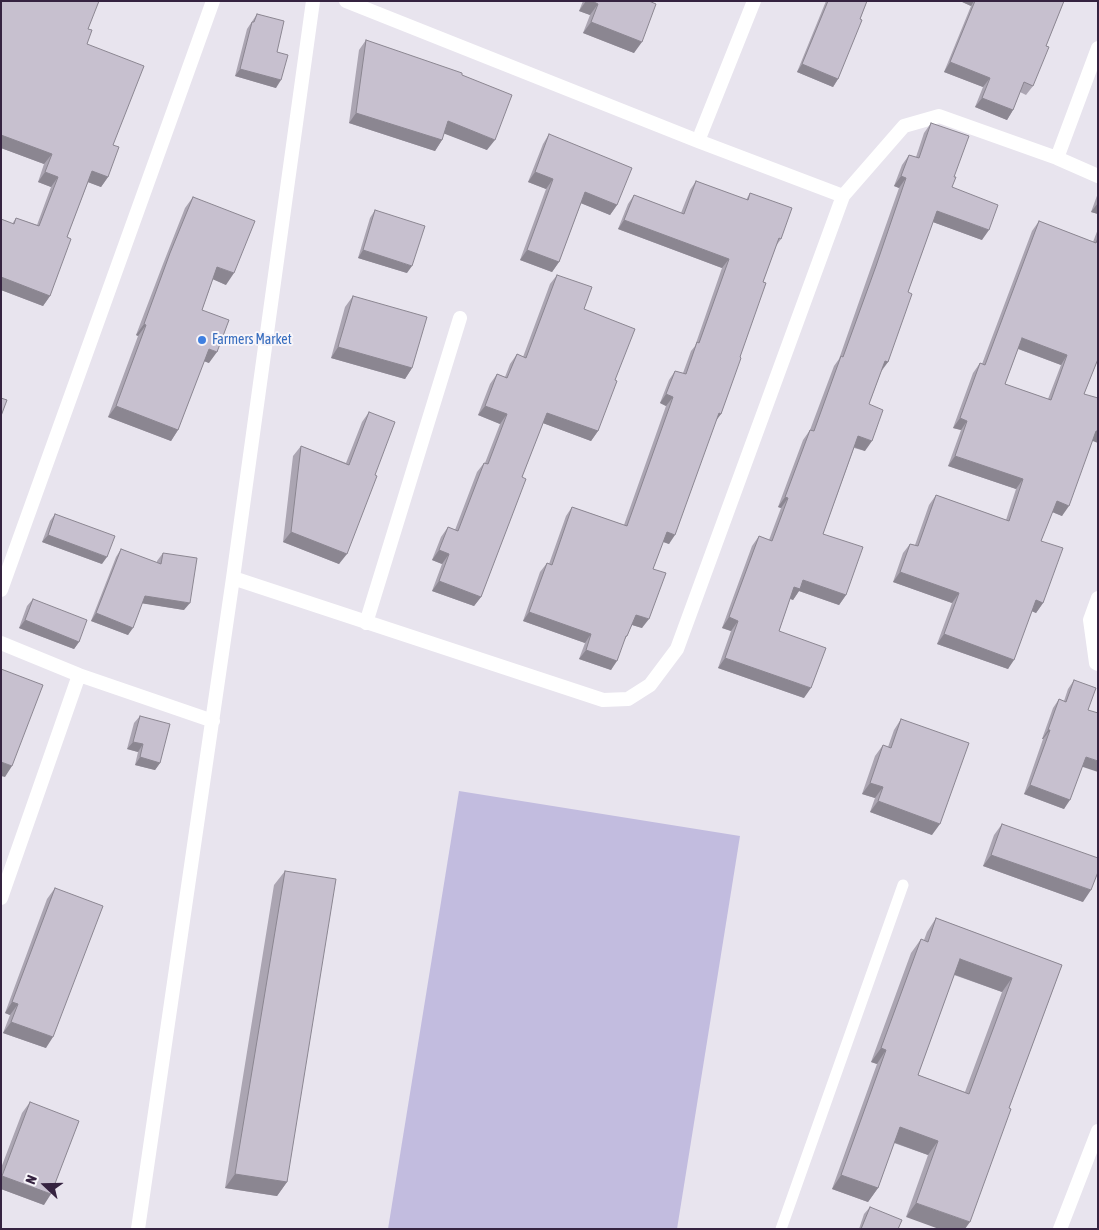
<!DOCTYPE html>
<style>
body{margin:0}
#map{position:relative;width:1099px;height:1230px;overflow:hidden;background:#e8e4ee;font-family:"Asap Condensed",sans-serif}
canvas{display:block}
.frame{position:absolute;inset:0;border:2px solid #352340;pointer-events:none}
.north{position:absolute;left:20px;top:1160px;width:50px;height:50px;-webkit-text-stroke:4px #f7f5fa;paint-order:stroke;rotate:291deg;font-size:14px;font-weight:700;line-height:20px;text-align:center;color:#352340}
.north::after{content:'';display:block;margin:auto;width:18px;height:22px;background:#352340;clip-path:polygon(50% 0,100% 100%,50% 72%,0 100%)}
</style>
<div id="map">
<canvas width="1099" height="1230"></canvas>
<div class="frame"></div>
<div class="north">N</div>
</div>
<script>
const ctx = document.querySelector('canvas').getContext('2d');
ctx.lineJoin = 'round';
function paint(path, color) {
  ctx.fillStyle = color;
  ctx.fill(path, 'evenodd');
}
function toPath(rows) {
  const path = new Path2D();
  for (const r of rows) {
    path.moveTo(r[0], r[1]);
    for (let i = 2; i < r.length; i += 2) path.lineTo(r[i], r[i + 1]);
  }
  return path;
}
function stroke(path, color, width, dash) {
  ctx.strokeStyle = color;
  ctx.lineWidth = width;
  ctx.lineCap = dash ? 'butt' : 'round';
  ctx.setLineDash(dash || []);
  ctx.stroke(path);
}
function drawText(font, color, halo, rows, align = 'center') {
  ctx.font = font + ' "Asap Condensed",sans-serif';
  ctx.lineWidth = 4;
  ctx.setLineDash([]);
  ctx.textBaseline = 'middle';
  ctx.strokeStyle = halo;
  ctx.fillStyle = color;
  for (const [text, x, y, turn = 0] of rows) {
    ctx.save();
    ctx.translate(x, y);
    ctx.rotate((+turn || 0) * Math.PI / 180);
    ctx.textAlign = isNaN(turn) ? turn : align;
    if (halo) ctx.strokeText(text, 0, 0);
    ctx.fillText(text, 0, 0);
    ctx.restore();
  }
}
paint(toPath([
 [459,791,740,836,677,1229,388,1229]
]), '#c2bcdf');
stroke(toPath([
 [781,1229,903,885]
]), '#fff', 11);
stroke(toPath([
 [346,1,698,141,843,196],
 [698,141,754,1],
 [1057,158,1098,48],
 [233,578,603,700,628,699,650,685,677,649,843,196,904,126,939,116,1057,158,1098,176],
 [1,590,213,1],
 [1098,598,1090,620,1096,663,1098,664],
 [366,623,460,318],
 [1,643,79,675,213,721],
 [1,898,79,675],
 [138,1229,233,578,313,1],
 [1060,1229,1098,1131]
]), '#fff', 14);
paint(toPath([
 [1,1,88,29,87,44,113,145,108,177,101,187,88,182,67,237,50,296,43,306,1,290,1,219,12,224,16,218,37,225,51,187,38,182,44,164,1,148],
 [583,1,649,1,634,53,583,33,590,15,579,11],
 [826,1,867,1,838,79,833,87,797,72],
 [960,1,1064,1,1046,46,1033,86,1026,95,1020,92,1013,110,1007,120,975,107,983,87,944,72,971,6],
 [257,14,277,52,276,88,235,76,247,29],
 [366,40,462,75,487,150,444,133,442,140,435,151,349,123,359,50],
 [931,123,954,177,952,187,982,240,933,222,908,292,888,362,881,372,869,404,865,451,854,448,823,534,846,595,839,605,799,591,793,600,790,599,779,631,804,698,718,668,731,631,722,628,752,546,759,536,769,540,781,508,778,507,803,440,810,430,834,366,839,359,868,276,899,188,894,186,902,165,909,155,916,157,924,133],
 [549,134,617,205,610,215,581,203,559,262,552,272,520,260,546,189,528,182,543,144],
 [696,181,746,200,750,193,781,239,776,246,763,282,740,357,721,414,715,422,669,544,663,542,653,569,642,628,632,625,627,636,624,641,611,670,579,659,585,643,523,621,540,572,547,563,549,564,566,516,572,507,624,525,666,406,660,403,669,380,675,371,683,373,691,351,695,346,722,268,618,229,628,204,634,195,681,213,690,190],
 [1098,193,1098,214,1091,212],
 [193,197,226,285,213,279,202,310,209,363,204,361,178,430,171,441,108,417,138,336,136,335,163,264,185,208],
 [375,210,407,273,358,258,370,218],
 [1039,221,1093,242,1098,229,1098,359,1084,394,1092,442,1062,516,1052,512,1041,541,1043,603,1036,613,1032,611,1008,669,937,644,952,603,893,582,903,553,910,544,915,545,929,505,936,495,1006,520,1016,489,948,466,961,430,953,428,973,373,980,363,982,364,1032,231],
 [1018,349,1061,365,1048,399,1005,384],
 [557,275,584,309,615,380,598,431,591,441,543,423,522,477,481,597,474,606,432,591,442,564,432,560,441,537,448,527,455,530,477,472,484,463,485,463,500,424,478,415,490,384,497,374,505,377,510,364,517,354,523,357,550,284],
 [353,296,412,368,405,379,331,358,345,307],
 [369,412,375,475,339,564,283,542,293,456,301,446,346,463,362,422],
 [55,514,102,564,42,542,50,521],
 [121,549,157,563,157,561,163,553,184,610,142,603,128,635,91,621,116,557],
 [33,599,79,642,74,649,19,628,27,606],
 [1074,680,1088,710,1082,767,1064,809,1024,794,1043,739,1042,739,1053,708,1059,699,1064,701,1068,689],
 [140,716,160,763,155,770,135,765,138,752,127,749,134,723],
 [901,719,932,835,870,812,875,798,862,794,875,756,883,745,888,747,894,730],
 [1002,824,1083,902,983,866,994,835],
 [285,871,287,1182,277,1196,225,1188,274,885],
 [55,888,46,1048,3,1033,10,1015,5,1013,47,899],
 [936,918,1062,965,1009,1108,906,1217,928,1155,894,1143,878,1188,868,1202,832,1189,877,1064,871,1062,911,953,921,939,924,940,927,932],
 [954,975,1002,992,965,1092,918,1075],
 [30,1102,44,1205,1,1189,1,1168,22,1113],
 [870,1207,898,1229,859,1229,864,1214]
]), '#aba5b2');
paint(toPath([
 [586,1,592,1,598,4,590,15,579,11],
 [960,1,974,1,971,6],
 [591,22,642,42,634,53,583,33],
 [950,62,990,78,983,87,944,72],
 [802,64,838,79,833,87,797,72],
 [240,69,281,80,276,88,235,76],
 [982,98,1013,110,1007,120,975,107],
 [356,113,442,140,435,151,349,123],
 [448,121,495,140,487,150,440,132],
 [1,135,52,154,44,164,1,148],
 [92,171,108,177,101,187,85,181],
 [45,172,58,177,51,187,38,182],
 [535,172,553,179,546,189,528,182],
 [901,176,906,178,899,188,894,186],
 [585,192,617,205,610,215,578,202],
 [1098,203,1098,214,1091,212],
 [937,211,989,230,982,240,930,221],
 [624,220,729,259,722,268,618,229],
 [363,250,412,266,407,273,358,258],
 [527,250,559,262,552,272,520,260],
 [217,267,234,273,226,285,210,278],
 [1,277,50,296,43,306,1,290],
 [144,324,146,325,138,336,136,335],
 [1022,338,1067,355,1061,365,1016,348],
 [338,347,412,368,405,379,331,358],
 [209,349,217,352,209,363,201,360],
 [885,361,888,362,880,372],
 [666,394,673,397,666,406,660,403],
 [116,406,178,430,171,441,108,417],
 [485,406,507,414,500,424,478,415],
 [547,413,598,431,591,441,540,422],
 [719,413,721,414,714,423],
 [960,418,967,421,961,430,953,428],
 [1096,431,1098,431,1098,443,1090,440],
 [858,436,872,441,865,451,851,446],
 [955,456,1023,479,1016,489,948,466],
 [785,497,788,498,781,508,778,507],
 [1057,501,1069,506,1062,516,1050,511],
 [291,532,347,554,339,564,283,542],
 [667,532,675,535,669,544,661,541],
 [48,535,107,557,102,564,42,542],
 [439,550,449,554,442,564,432,560],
 [900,572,959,593,952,603,893,582],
 [803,580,846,595,839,605,799,591,793,600,787,597,794,587],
 [439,581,481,597,474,606,432,591],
 [145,596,190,603,184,610,140,603],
 [1036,600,1043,603,1036,613,1029,610],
 [529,612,591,634,585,643,523,621],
 [96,613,133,628,128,635,91,621],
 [636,615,649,619,642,628,629,624],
 [729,617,738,621,731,631,722,628],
 [25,620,79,642,74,649,19,628],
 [944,634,1014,660,1008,669,937,644],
 [586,650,617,661,611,670,579,659],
 [725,658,811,688,804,698,718,668],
 [1048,730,1050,730,1043,739,1042,739],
 [133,742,143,744,138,752,127,749],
 [140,757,160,763,155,770,135,765],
 [1086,757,1098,761,1098,772,1080,766],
 [1,762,12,766,5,777,1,776],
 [870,783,883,787,875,798,862,794],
 [1030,785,1070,800,1064,809,1024,794],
 [878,801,940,824,932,835,870,812],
 [991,855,1091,890,1083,902,983,866],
 [960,959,1012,978,1002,992,950,973],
 [12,1002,18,1004,10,1015,5,1013],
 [11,1022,53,1037,46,1048,3,1033],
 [881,1048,886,1050,877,1064,871,1062],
 [900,1127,938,1141,928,1155,890,1141],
 [235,1174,287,1182,277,1196,225,1188],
 [841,1175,878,1188,868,1202,832,1189],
 [2,1176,51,1194,44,1205,1,1189,1,1177],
 [916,1203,970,1222,965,1229,939,1229,906,1217]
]), '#8b8691');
const building = toPath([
 [1,1,99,1,88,29,92,30,87,44,144,66,113,145,119,147,108,177,92,171,67,237,71,239,50,296,1,277,1,219,14,224,16,218,39,226,58,177,45,172,52,154,1,135,1,1],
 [592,1,649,1,656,4,642,42,591,22,598,4,592,1],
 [828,1,867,1,860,19,862,20,838,79,802,64,828,1],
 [975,1,1064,1,1046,46,1049,47,1033,86,1024,82,1013,110,982,98,990,78,950,62,975,1],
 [257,14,284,21,277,52,288,55,281,80,240,69,252,22,254,22,257,14],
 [366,40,462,73,462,75,512,95,495,140,448,121,442,140,356,113,366,40],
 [931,123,969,136,954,177,956,177,952,187,998,205,989,230,937,211,908,292,912,294,888,362,885,361,869,404,883,410,872,441,858,436,823,534,863,547,846,595,803,580,800,589,794,587,779,631,826,648,811,688,725,658,738,621,729,617,759,536,772,541,788,498,785,497,810,430,814,431,841,356,843,357,876,266,906,178,901,176,909,155,919,158,931,123],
 [549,134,632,168,617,205,585,192,559,262,527,250,553,179,535,172,549,134],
 [696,181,748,200,750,193,792,208,781,239,779,238,763,282,766,283,740,357,741,358,721,414,719,413,675,535,667,532,653,569,666,573,649,619,636,615,627,636,626,636,617,661,586,650,591,634,529,612,547,563,552,565,572,507,627,526,673,397,666,394,675,371,686,374,697,342,699,343,729,259,624,220,634,195,684,214,696,181],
 [193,197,255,221,234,273,217,267,202,310,229,320,217,352,209,349,178,430,116,406,146,325,144,324,170,253,193,197],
 [375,210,425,226,412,266,363,250,375,210],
 [1039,221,1096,243,1098,238,1098,359,1084,394,1098,398,1098,431,1096,431,1069,506,1057,501,1041,541,1063,548,1043,603,1036,600,1014,660,944,634,959,593,900,572,910,544,918,546,936,495,1009,521,1023,479,955,456,967,421,960,418,980,363,985,365,1039,221],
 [1022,338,1067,355,1051,400,1005,384,1022,338],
 [557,275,592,287,584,309,635,329,615,380,617,381,598,431,547,413,522,477,526,479,481,597,439,581,449,554,439,550,448,527,458,531,484,463,488,464,507,414,485,406,497,374,507,378,517,354,526,358,557,275],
 [353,296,427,317,412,368,338,347,353,296],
 [1,398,7,400,1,416,1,398],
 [369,412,395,422,375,475,377,476,347,554,291,532,301,446,349,465,369,412],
 [55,514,115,536,107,557,48,535,55,514],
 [121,549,161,564,163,553,197,558,190,603,145,596,133,628,96,613,121,549],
 [33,599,87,620,79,642,25,620,33,599],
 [1,669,43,685,12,766,1,762,1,669],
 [1074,680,1096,688,1088,710,1098,713,1098,761,1086,757,1070,800,1030,785,1050,730,1048,730,1059,699,1066,702,1074,680],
 [140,716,170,724,160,763,140,757,143,744,133,742,140,716],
 [901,719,969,743,940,824,878,801,883,787,870,783,883,745,891,748,901,719],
 [1002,824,1098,858,1098,872,1091,890,991,855,1002,824],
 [285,871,336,879,287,1182,235,1174,285,871],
 [55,888,103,906,53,1037,11,1022,18,1004,12,1002,55,888],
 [936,918,1062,965,1009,1108,1011,1109,970,1222,916,1203,938,1141,900,1127,878,1188,841,1175,886,1050,881,1048,921,939,928,942,936,918],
 [960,959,1012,978,969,1094,918,1075,960,959],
 [30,1102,79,1121,51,1194,2,1176,30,1102],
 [870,1207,902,1220,898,1229,861,1229,870,1207]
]);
paint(building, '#c7c0cf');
stroke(building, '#8b8691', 1);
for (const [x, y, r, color] of [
 [202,340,5,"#3f7fe0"]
]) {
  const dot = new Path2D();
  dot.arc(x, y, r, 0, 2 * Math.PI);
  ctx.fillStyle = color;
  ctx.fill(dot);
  stroke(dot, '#f7f5fa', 2);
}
drawText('14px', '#366cbe', '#f7f5fa', [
 ["Farmers Market",212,340]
], 'left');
</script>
